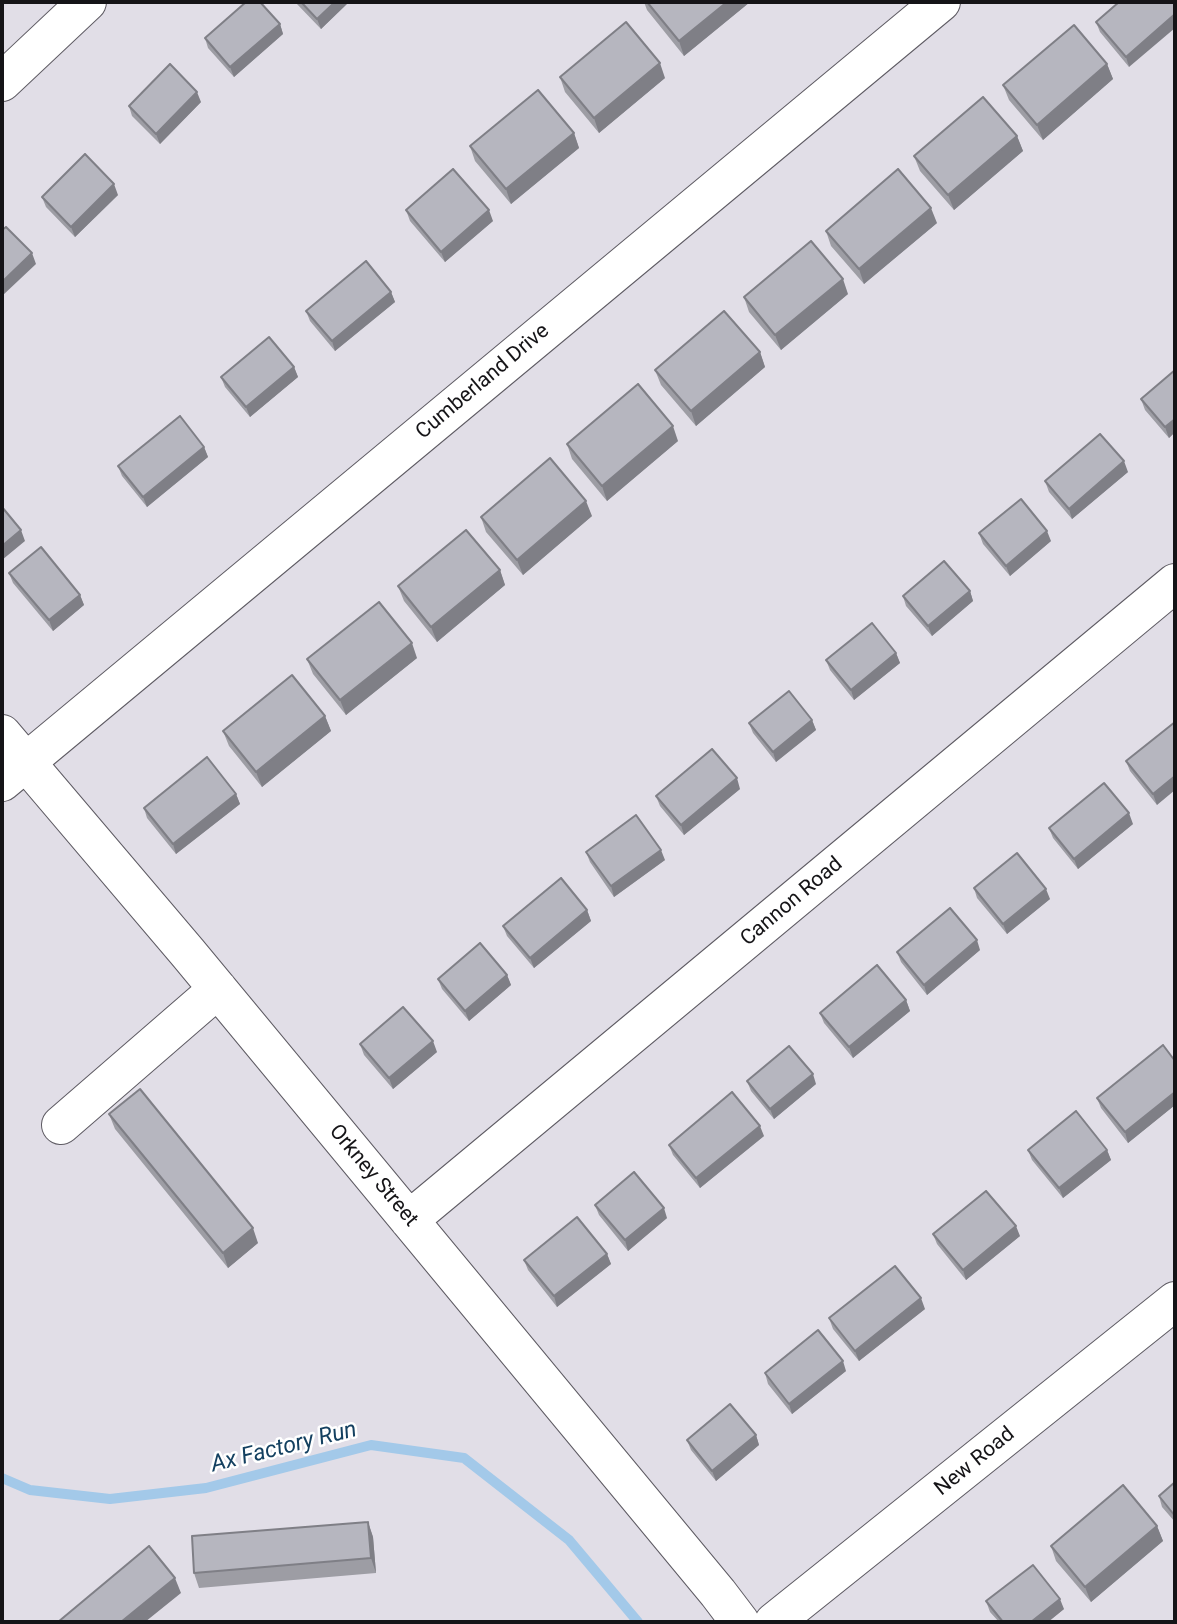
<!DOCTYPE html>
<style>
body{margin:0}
#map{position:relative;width:1177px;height:1624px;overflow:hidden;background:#e1dee7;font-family:Roboto,sans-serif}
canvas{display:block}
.frame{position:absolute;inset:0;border:4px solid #151417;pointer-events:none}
</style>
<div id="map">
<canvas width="1177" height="1624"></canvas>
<div class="frame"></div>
</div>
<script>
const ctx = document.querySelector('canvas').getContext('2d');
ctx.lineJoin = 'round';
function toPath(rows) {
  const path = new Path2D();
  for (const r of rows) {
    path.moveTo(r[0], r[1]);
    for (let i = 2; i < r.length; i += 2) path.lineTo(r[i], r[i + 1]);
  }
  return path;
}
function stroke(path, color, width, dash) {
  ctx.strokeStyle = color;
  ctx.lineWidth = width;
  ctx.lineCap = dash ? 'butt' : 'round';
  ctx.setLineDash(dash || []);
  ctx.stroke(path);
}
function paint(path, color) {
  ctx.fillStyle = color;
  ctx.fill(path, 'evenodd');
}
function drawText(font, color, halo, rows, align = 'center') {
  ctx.font = font + ' Roboto,sans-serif';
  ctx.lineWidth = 5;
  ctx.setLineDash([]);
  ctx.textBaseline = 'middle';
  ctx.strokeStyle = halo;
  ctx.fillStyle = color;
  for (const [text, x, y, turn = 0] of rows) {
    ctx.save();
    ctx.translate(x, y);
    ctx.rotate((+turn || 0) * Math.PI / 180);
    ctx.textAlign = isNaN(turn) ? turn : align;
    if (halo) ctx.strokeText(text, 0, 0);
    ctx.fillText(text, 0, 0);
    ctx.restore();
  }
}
stroke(toPath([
 [2,1478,30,1490,110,1499,206,1488,371,1445,464,1458,569,1540,638,1622]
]), '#a3c9e9', 10);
const minor = toPath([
 [2,82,87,2],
 [2,734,188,953,718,1593,740,1622],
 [2,782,941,2],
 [61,1125,218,989],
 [409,1220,1175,583],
 [774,1622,1175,1301]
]);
stroke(minor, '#5e5b63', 40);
stroke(minor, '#fff', 38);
paint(toPath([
 [295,2,349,2,321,29],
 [644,2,750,2,684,56,647,10],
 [1119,2,1129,67,1100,32,1096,22],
 [280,24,283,34,234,77,208,48,205,38],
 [1107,64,1113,79,1043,140,1009,100,1003,85],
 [560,77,665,78,599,133,565,92],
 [201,102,160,144,132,116,129,106],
 [574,133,579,148,511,204,475,161,470,146],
 [1017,136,1023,151,954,210,920,171,914,156],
 [118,195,75,237,46,207,42,197],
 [406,210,493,221,445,262,410,221],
 [937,223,864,284,831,246,826,231],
 [391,292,395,302,335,351,310,321,306,311],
 [848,294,781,350,749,312,744,297],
 [760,352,765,367,696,426,661,385,655,370],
 [294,367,298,377,250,417,225,387,221,377],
 [1175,370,1175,432,1169,438,1145,410,1141,399],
 [678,441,607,501,572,459,567,444],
 [204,447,208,457,147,507,122,476,118,466],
 [1128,472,1072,519,1049,492,1045,481],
 [592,516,523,575,486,532,481,517],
 [979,533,1051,541,1010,576,983,544],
 [500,570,505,585,437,642,404,601,398,586],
 [9,573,80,595,84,605,53,631,13,583],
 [970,591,973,601,932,636,906,606,903,596],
 [896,653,900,663,854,700,830,670,826,660],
 [417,658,346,715,313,674,307,659],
 [325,716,331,731,262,787,229,746,223,731],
 [812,720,816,730,776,762,753,733,749,723],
 [1175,722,1157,805,1130,771,1126,761],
 [740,789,684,835,660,806,656,796],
 [236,794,240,804,176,854,147,818,144,808],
 [1133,824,1078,869,1053,838,1049,828],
 [586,852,665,860,614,897,590,862],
 [974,888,1050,899,1007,934,977,898],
 [587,910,591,921,534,968,507,936,503,926],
 [980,950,927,995,901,962,897,952],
 [507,975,511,985,469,1021,442,989,438,979],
 [906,1000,910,1011,853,1058,824,1023,820,1013],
 [360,1044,437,1052,393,1089,364,1055],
 [1175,1061,1175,1105,1128,1143,1101,1108,1097,1098],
 [747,1081,816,1084,774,1119,751,1091],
 [109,1114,258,1243,228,1268,115,1129],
 [764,1136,700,1188,673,1155,669,1145],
 [1028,1150,1107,1150,1111,1160,1063,1198,1032,1160],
 [595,1205,667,1218,628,1251,599,1215],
 [933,1234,1020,1236,966,1280,937,1244],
 [607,1254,611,1264,557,1307,528,1270,524,1260],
 [925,1309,859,1361,833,1329,829,1318],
 [846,1371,792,1414,768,1384,765,1373],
 [756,1435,759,1445,716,1481,691,1450,687,1440],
 [1175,1482,1175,1522,1162,1507,1159,1496],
 [368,1522,373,1537,376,1573,199,1588,194,1573],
 [1157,1526,1163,1541,1091,1602,1056,1561,1051,1546],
 [986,1601,1064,1609,1048,1622,999,1622,990,1612]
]), '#9d9da4');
paint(toPath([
 [335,2,349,2,321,29,317,19],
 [727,2,750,2,684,56,679,41],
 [1175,14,1175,28,1129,67,1126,57],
 [280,24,283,34,234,77,230,67],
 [660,63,665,78,599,133,594,118],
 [1107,64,1113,79,1043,140,1037,125],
 [197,92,201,102,160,144,156,134],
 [574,133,579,148,511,204,506,189],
 [1017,136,1023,151,954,210,948,195],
 [114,184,118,195,75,237,71,227],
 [931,208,937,223,864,284,859,269],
 [489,210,493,221,445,262,441,252],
 [32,253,36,264,2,296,2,282],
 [843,279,848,294,781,350,775,335],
 [391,292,395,302,335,351,332,341],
 [760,352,765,367,696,426,691,411],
 [294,367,298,377,250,417,246,407],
 [1175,419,1175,432,1169,438,1165,427],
 [673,426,678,441,607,501,602,486],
 [204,447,208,457,147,507,143,497],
 [1124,461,1128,472,1072,519,1069,509],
 [586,501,592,516,523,575,517,560],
 [21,530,25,541,2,560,2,546],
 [1047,531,1051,541,1010,576,1006,566],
 [500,570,505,585,437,642,431,627],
 [970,591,973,601,932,636,928,626],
 [80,595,84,605,53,631,49,620],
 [412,643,417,658,346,715,340,700],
 [896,653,900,663,854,700,851,690],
 [325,716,331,731,262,787,256,772],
 [812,720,816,730,776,762,773,752],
 [1175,776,1175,790,1157,805,1153,794],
 [737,778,740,789,684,835,681,825],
 [236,794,240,804,176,854,173,844],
 [1129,813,1133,824,1078,869,1074,859],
 [661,850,665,860,614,897,611,886],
 [1046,889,1050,899,1007,934,1003,924],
 [587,910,591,921,534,968,530,958],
 [977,940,980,950,927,995,924,985],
 [507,975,511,985,469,1021,465,1011],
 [906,1000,910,1011,853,1058,849,1047],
 [433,1041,437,1052,393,1089,389,1078],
 [813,1074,816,1084,774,1119,770,1109],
 [1175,1092,1175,1105,1128,1143,1125,1132],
 [760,1126,764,1136,700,1188,696,1178],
 [1107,1150,1111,1160,1063,1198,1059,1188],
 [664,1208,667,1218,628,1251,625,1240],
 [1016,1226,1020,1236,966,1280,963,1270],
 [253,1228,258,1243,228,1268,223,1253],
 [607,1254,611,1264,557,1307,554,1296],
 [921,1298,925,1309,859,1361,855,1351],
 [843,1361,846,1371,792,1414,789,1404],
 [756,1435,759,1445,716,1481,712,1471],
 [368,1522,373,1537,376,1573,371,1558],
 [1157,1526,1163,1541,1091,1602,1085,1587],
 [175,1578,181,1593,145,1622,121,1622],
 [1060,1599,1064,1609,1048,1622,1031,1622]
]), '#7f7f86');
const building = toPath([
 [246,2,260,2,280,24,230,67,205,38,246,2],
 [301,2,335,2,317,19,301,2],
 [647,2,727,2,679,41,647,2],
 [1119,2,1175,2,1175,14,1126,57,1096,22,1119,2],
 [626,22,660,63,594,118,560,77,626,22],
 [1074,25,1107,64,1037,125,1003,85,1074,25],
 [170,64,197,92,156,134,129,106,170,64],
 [538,90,574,133,506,189,470,146,538,90],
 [983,97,1017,136,948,195,914,156,983,97],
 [85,154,114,184,71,227,42,197,85,154],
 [453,169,489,210,441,252,406,210,453,169],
 [898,169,931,208,859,269,826,231,898,169],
 [6,227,32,253,2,282,2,230,6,227],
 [811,241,843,279,775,335,744,297,811,241],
 [366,261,391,292,332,341,306,311,366,261],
 [724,311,760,352,691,411,655,370,724,311],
 [269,337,294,367,246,407,221,377,269,337],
 [1175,370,1175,419,1165,427,1141,399,1175,370],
 [638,384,673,426,602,486,567,444,638,384],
 [180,416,204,447,143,497,118,466,180,416],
 [1100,434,1124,461,1069,509,1045,481,1100,434],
 [550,458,586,501,517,560,481,517,550,458],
 [1021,499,1047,531,1006,566,979,533,1021,499],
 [2,507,21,530,2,546,2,507],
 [466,530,500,570,431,627,398,586,466,530],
 [41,547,80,595,49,620,9,573,41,547],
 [944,561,970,591,928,626,903,596,944,561],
 [379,602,412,643,340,700,307,659,379,602],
 [872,623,896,653,851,690,826,660,872,623],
 [292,675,325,716,256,772,223,731,292,675],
 [789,691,812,720,773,752,749,723,789,691],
 [1175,722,1175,776,1153,794,1126,761,1175,722],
 [712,749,737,778,681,825,656,796,712,749],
 [207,757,236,794,173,844,144,808,207,757],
 [1104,783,1129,813,1074,859,1049,828,1104,783],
 [636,815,661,850,611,886,586,852,636,815],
 [1017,853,1046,889,1003,924,974,888,1017,853],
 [561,878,587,910,530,958,503,926,561,878],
 [950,908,977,940,924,985,897,952,950,908],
 [480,943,507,975,465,1011,438,979,480,943],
 [877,965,906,1000,849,1047,820,1013,877,965],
 [403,1007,433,1041,389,1078,360,1044,403,1007],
 [1163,1045,1175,1061,1175,1092,1125,1132,1097,1098,1163,1045],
 [789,1046,813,1074,770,1109,747,1081,789,1046],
 [140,1089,253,1228,223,1253,109,1114,140,1089],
 [732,1092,760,1126,696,1178,669,1145,732,1092],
 [1076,1111,1107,1150,1059,1188,1028,1150,1076,1111],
 [634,1172,664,1208,625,1240,595,1205,634,1172],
 [986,1191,1016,1226,963,1270,933,1234,986,1191],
 [577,1217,607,1254,554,1296,524,1260,577,1217],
 [895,1266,921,1298,855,1351,829,1318,895,1266],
 [818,1330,843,1361,789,1404,765,1373,818,1330],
 [730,1404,756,1435,712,1471,687,1440,730,1404],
 [1175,1482,1175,1516,1159,1496,1175,1482],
 [1123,1485,1157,1526,1085,1587,1051,1546,1123,1485],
 [368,1522,371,1558,194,1573,192,1536,368,1522],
 [149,1546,175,1578,121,1622,58,1622,149,1546],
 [1033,1565,1060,1599,1031,1622,1003,1622,986,1601,1033,1565]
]);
paint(building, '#b6b6bf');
stroke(building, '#7f7f86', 2);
drawText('21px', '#151417', '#fff', [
 ["Cumberland Drive",483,382,-40],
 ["Cannon Road",792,902,-40],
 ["Orkney Street",373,1176,50],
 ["New Road",975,1462,-39]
]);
drawText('italic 23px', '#144060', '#fff', [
 ["Ax Factory Run",284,1448,-14]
]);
</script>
